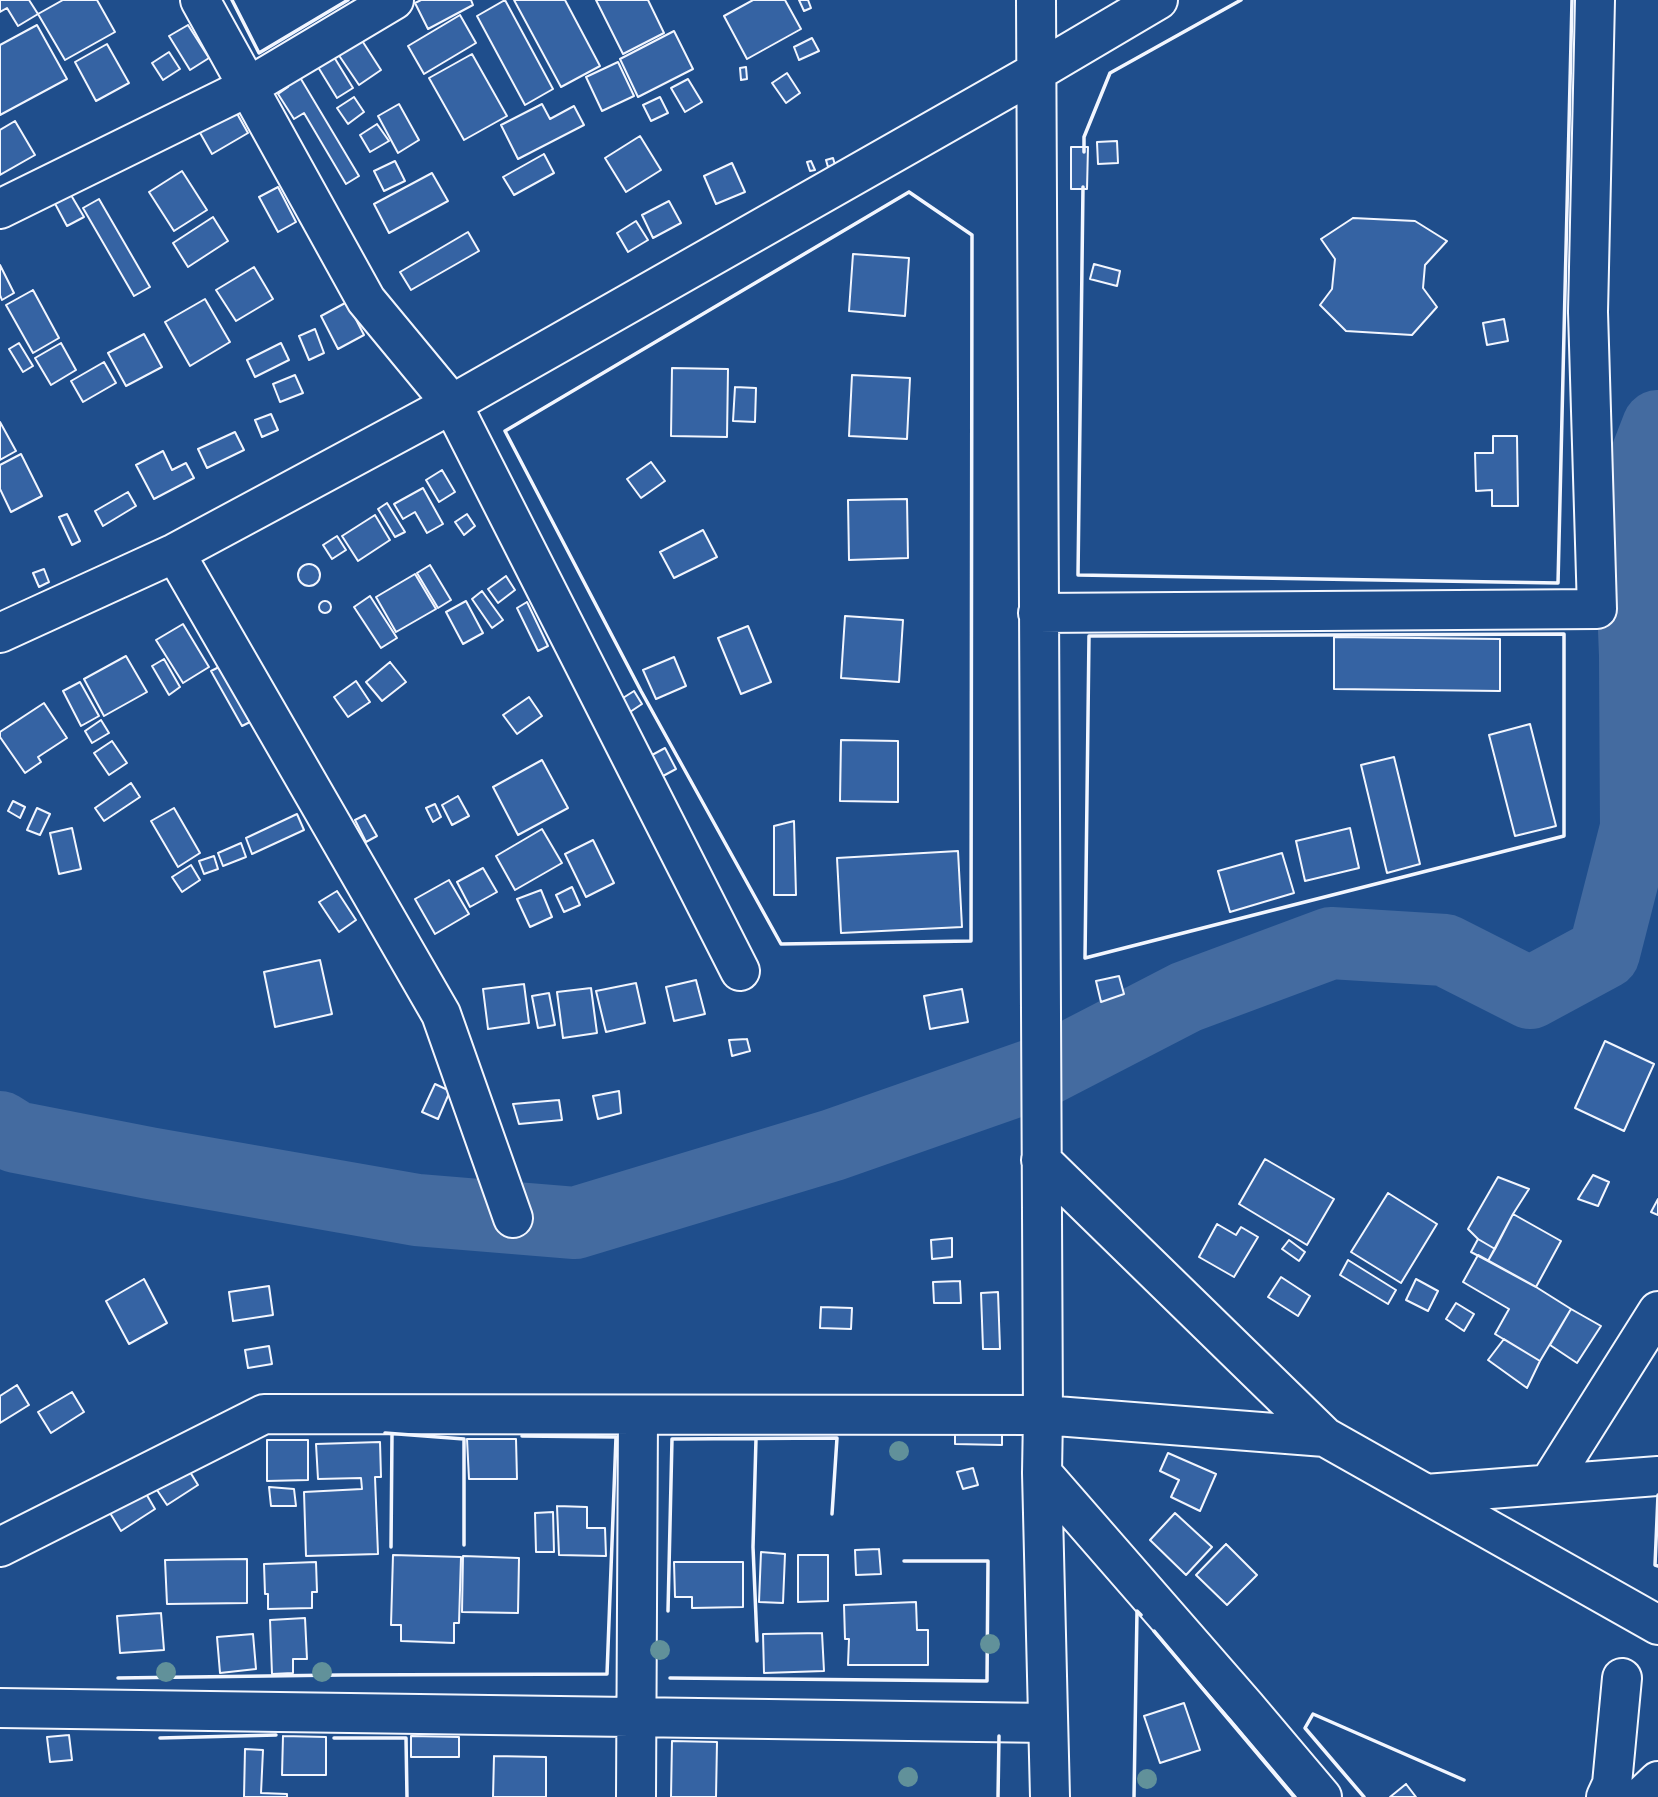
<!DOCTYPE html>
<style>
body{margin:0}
canvas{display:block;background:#1f4e8c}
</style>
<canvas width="1658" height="1797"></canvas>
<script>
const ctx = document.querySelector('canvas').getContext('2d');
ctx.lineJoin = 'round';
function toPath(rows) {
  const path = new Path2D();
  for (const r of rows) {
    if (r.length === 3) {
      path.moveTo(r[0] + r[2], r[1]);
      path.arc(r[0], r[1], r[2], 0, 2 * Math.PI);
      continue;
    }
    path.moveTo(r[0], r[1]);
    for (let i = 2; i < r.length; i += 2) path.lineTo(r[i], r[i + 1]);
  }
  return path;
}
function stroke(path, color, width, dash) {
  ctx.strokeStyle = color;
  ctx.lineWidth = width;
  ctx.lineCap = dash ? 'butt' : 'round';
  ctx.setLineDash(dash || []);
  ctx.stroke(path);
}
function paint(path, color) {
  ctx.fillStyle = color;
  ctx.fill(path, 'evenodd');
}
stroke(toPath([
 [0,1127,16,1137,149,1163,417,1210,575,1223,833,1145,1041,1072,1186,997,1331,943,1445,950,1530,993,1604,953,1636,828,1635,655,1629,501,1658,426]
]), '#446ba0', 72);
const building = toPath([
 [0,0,29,0,38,14,18,26,7,8,0,12,0,0],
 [63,0,97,0,115,32,65,60,38,14,63,0],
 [421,0,471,0,473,5,428,29,415,3,421,0],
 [505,0,553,89,525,105,477,16,505,0],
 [514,0,565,0,600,66,561,87,514,0],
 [596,0,648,0,664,33,623,54,596,0],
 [753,0,785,0,801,29,747,59,724,16,753,0],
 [799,0,808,0,811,8,804,11,799,0],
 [460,15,476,43,424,74,408,46,460,15],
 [37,25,67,79,0,115,0,45,37,25],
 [188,25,209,58,190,70,169,36,188,25],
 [674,31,693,69,638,97,620,59,674,31],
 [812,38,819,51,799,60,794,47,812,38],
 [361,39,381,70,359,85,338,54,361,39],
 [107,44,129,83,96,101,75,62,107,44],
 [169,52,180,69,163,80,152,63,169,52],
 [472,54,507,116,464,140,429,78,472,54],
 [334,57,353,88,337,98,318,67,334,57],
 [618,62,634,96,602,111,586,77,618,62],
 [746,67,747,79,741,80,740,68,746,67],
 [787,73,800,93,786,103,772,83,787,73],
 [298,74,359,176,346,184,304,113,294,119,278,94,288,87,285,82,298,74],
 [688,79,702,102,685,112,671,88,688,79],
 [354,97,364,112,348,124,337,108,354,97],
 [660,97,668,113,651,121,643,105,660,97],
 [399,104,419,140,398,153,378,116,399,104],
 [542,104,550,119,574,106,584,125,518,159,501,125,542,104],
 [235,110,248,133,212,154,199,131,235,110],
 [15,121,35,155,0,175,0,130,15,121],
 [377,124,389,141,370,152,360,135,377,124],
 [640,136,661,170,626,192,605,158,640,136],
 [1117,141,1118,163,1098,164,1097,142,1117,141],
 [1071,147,1088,147,1087,189,1071,189,1071,147],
 [544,154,554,173,514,195,503,177,544,154],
 [833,158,835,165,828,167,826,160,833,158],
 [395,161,405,181,384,191,374,171,395,161],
 [811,161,815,170,810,171,807,162,811,161],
 [732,163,745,192,716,204,704,176,732,163],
 [182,171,207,210,174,231,149,192,182,171],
 [432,173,448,201,389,233,374,204,432,173],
 [278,187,296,222,278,232,259,197,278,187],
 [68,190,84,217,67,226,52,198,68,190],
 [99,199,150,287,134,296,83,208,99,199],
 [669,201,681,223,653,238,642,215,669,201],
 [213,217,228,241,188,267,173,243,213,217],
 [1353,218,1415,221,1447,241,1425,265,1423,288,1437,307,1412,335,1346,331,1320,305,1332,289,1335,259,1321,239,1353,218],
 [636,221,648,240,628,252,617,233,636,221],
 [468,232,479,251,411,290,400,272,468,232],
 [853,254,909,258,905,316,849,311,853,254],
 [1094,264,1120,271,1117,286,1090,279,1094,264],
 [0,265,14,293,2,300,0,295,0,265],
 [254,267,273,299,236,321,216,290,254,267],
 [33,290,59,338,33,353,6,305,33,290],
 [205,299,230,342,190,366,165,322,205,299],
 [347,302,364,335,338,349,321,316,347,302],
 [1504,319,1508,341,1487,345,1483,323,1504,319],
 [315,329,324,353,309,360,299,336,315,329],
 [144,334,162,367,126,386,108,353,144,334],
 [19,343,33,366,23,372,9,349,19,343],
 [61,343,76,370,51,385,35,358,61,343],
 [281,343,289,360,255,377,247,360,281,343],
 [104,362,116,383,83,402,71,381,104,362],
 [672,368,728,369,727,437,671,436,672,368],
 [295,375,303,393,280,402,273,384,295,375],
 [852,375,910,378,907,439,849,436,852,375],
 [735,387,756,388,755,422,733,421,735,387],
 [271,414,278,430,262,437,255,420,271,414],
 [0,422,16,451,0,460,0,422],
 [235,432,244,450,207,468,198,449,235,432],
 [1493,436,1517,436,1518,506,1492,506,1492,490,1476,491,1475,453,1493,453,1493,436],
 [163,451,172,470,186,463,194,478,154,499,136,465,163,451],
 [21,454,42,496,11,512,0,489,0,465,21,454],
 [651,462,665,481,641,498,627,479,651,462],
 [442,470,455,492,439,502,426,480,442,470],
 [423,488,443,524,427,533,415,512,403,519,394,504,423,488],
 [128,492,136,506,103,526,95,511,128,492],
 [907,499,908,558,849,560,848,500,907,499],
 [387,503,405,532,395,537,378,509,387,503],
 [67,514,80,541,72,545,59,517,67,514],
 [467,514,475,526,464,535,455,522,467,514],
 [375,515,390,540,358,561,342,536,375,515],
 [703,530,717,557,674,578,660,552,703,530],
 [337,536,346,550,332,559,323,545,337,536],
 [309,575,11],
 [430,565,451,600,438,608,417,573,430,565],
 [44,569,49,582,39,587,33,573,44,569],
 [415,574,436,609,396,632,376,597,415,574],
 [506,576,515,590,498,603,488,589,506,576],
 [482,591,503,620,492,628,472,599,482,591],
 [370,596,397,638,381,648,354,607,370,596],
 [325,607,6],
 [466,601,483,633,463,644,446,612,466,601],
 [527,602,548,646,538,651,517,608,527,602],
 [845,616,903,620,899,682,841,678,845,616],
 [183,624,209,667,183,683,156,640,183,624],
 [748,626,771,682,741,694,718,638,748,626],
 [1334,637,1500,639,1500,691,1334,689,1334,637],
 [126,656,147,692,104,716,84,679,126,656],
 [674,657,686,686,656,699,643,670,674,657],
 [164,659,180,687,169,695,152,666,164,659],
 [390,662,406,682,382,701,366,682,390,662],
 [219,667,250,722,242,726,211,671,219,667],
 [356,681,370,702,348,717,334,697,356,681],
 [80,682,99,716,81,726,63,691,80,682],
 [634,691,642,704,630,712,623,698,634,691],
 [529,697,542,716,517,734,503,715,529,697],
 [44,703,67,738,38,757,41,762,25,773,0,737,0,732,44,703],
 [101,720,109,733,92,743,85,731,101,720],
 [1530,724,1556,826,1515,836,1489,735,1530,724],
 [841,740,898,741,898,802,840,801,841,740],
 [112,741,127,763,109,775,94,753,112,741],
 [665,748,676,769,663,776,652,755,665,748],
 [1394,757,1420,864,1387,873,1361,765,1394,757],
 [542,760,568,808,518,835,493,787,542,760],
 [131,783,140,797,104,821,95,808,131,783],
 [458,796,469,816,452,825,442,805,458,796],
 [13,801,25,807,20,818,8,811,13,801],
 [435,804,441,817,433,822,426,808,435,804],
 [37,808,50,814,40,835,27,830,37,808],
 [174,808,200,853,178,867,151,821,174,808],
 [297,814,304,830,252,854,246,838,297,814],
 [365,815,377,836,366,842,355,820,365,815],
 [794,821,796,895,774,895,774,826,794,821],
 [72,828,81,869,59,874,50,833,72,828],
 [1350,828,1359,868,1305,881,1296,841,1350,828],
 [542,829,562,863,515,890,496,856,542,829],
 [593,840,614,883,586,897,565,854,593,840],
 [241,843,246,857,223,866,218,853,241,843],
 [958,851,962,927,841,933,837,858,958,851],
 [1282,853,1294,893,1230,912,1218,871,1282,853],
 [214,856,218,869,204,874,199,861,214,856],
 [191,865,200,880,182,892,172,877,191,865],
 [483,868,497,892,470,907,457,882,483,868],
 [449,880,469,914,435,934,415,899,449,880],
 [572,887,580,905,564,912,556,895,572,887],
 [541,890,552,917,530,927,517,899,541,890],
 [337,891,356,920,339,932,319,902,337,891],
 [320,960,332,1014,275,1027,264,972,320,960],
 [1119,976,1124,994,1101,1002,1096,981,1119,976],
 [696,980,705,1014,674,1021,666,987,696,980],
 [636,983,645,1023,606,1032,596,991,636,983],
 [524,984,529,1023,488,1029,483,989,524,984],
 [591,988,597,1033,563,1038,557,992,591,988],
 [962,989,968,1022,930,1029,924,996,962,989],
 [549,993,555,1025,538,1028,532,996,549,993],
 [747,1039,750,1051,732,1056,729,1040,747,1039],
 [1605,1041,1654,1064,1624,1131,1575,1108,1605,1041],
 [435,1084,450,1091,438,1119,422,1112,435,1084],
 [619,1091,621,1113,598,1119,593,1096,619,1091],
 [559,1100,562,1120,519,1124,513,1104,559,1100],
 [1265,1159,1334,1199,1307,1245,1239,1204,1265,1159],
 [1593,1175,1609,1182,1598,1206,1578,1199,1593,1175],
 [1498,1177,1529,1189,1513,1214,1495,1249,1478,1239,1468,1229,1498,1177],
 [1388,1193,1437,1224,1401,1283,1351,1252,1388,1193],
 [1658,1199,1658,1215,1651,1212,1658,1199],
 [1513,1214,1561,1241,1536,1287,1488,1261,1513,1214],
 [1217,1224,1236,1235,1241,1227,1258,1237,1234,1277,1199,1257,1217,1224],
 [952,1238,952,1257,932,1259,931,1240,952,1238],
 [1478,1239,1495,1249,1488,1261,1471,1252,1478,1239],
 [1289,1240,1305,1252,1299,1261,1282,1249,1289,1240],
 [1478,1255,1536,1287,1571,1309,1540,1361,1495,1334,1509,1309,1463,1282,1478,1255],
 [1348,1260,1396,1290,1388,1304,1340,1275,1348,1260],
 [1281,1277,1310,1296,1298,1316,1268,1297,1281,1277],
 [144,1279,167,1323,129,1344,106,1301,144,1279],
 [1416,1279,1438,1291,1428,1311,1406,1300,1416,1279],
 [960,1281,961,1303,934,1303,933,1282,960,1281],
 [269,1286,273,1315,233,1321,229,1292,269,1286],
 [998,1292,1000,1349,983,1349,981,1293,998,1292],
 [1456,1303,1474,1314,1464,1331,1446,1319,1456,1303],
 [821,1307,852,1308,851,1329,820,1328,821,1307],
 [1571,1309,1601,1326,1577,1363,1550,1345,1571,1309],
 [1504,1339,1540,1361,1527,1388,1488,1360,1504,1339],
 [269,1346,272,1364,248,1368,245,1350,269,1346],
 [17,1385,29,1405,0,1423,0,1396,17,1385],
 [72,1392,84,1412,51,1433,38,1412,72,1392],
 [955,1420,1002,1421,1002,1445,955,1444,955,1420],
 [467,1439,516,1439,517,1479,469,1479,467,1439],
 [267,1440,308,1440,308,1480,267,1481,267,1440],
 [380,1442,381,1477,375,1477,378,1554,306,1556,304,1492,362,1489,361,1478,318,1479,316,1444,380,1442],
 [1168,1453,1216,1474,1200,1511,1171,1497,1179,1480,1160,1471,1168,1453],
 [187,1467,198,1485,167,1505,155,1487,187,1467],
 [973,1468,978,1485,963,1489,957,1472,973,1468],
 [269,1487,294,1489,296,1506,271,1506,269,1487],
 [145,1492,155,1509,121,1531,110,1513,145,1492],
 [557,1506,587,1507,587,1528,605,1528,606,1556,559,1555,557,1506],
 [553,1512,554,1552,536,1552,535,1513,553,1512],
 [1175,1513,1212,1547,1186,1575,1150,1540,1175,1513],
 [1226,1544,1257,1575,1227,1605,1196,1575,1226,1544],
 [879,1549,881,1574,856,1575,855,1550,879,1549],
 [761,1552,785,1554,783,1603,759,1602,761,1552],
 [393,1555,461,1557,459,1623,454,1623,454,1643,401,1641,401,1625,391,1625,393,1555],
 [798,1555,828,1555,828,1601,798,1602,798,1555],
 [463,1556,519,1558,518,1613,462,1612,463,1556],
 [247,1559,247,1603,167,1604,165,1560,247,1559],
 [316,1562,317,1592,312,1592,312,1608,268,1609,268,1594,265,1594,264,1564,316,1562],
 [674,1562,743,1562,743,1607,692,1608,692,1597,675,1597,674,1562],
 [916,1602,917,1630,928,1630,928,1665,848,1665,849,1639,845,1639,844,1605,916,1602],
 [161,1613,164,1650,120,1653,117,1616,161,1613],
 [305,1618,307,1659,293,1659,293,1673,272,1674,270,1620,305,1618],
 [822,1633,824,1671,764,1673,763,1634,822,1633],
 [253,1634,256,1669,220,1673,217,1637,253,1634],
 [1184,1703,1200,1750,1160,1763,1144,1716,1184,1703],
 [69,1735,72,1760,50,1762,47,1737,69,1735],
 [283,1736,326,1737,326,1775,282,1775,283,1736],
 [411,1736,459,1737,459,1757,411,1757,411,1736],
 [672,1741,717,1742,716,1797,671,1797,672,1741],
 [245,1749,263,1750,261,1793,287,1794,287,1797,244,1797,245,1749],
 [494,1756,546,1757,546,1797,493,1797,494,1756],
 [1406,1784,1416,1797,1390,1797,1406,1784]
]);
paint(building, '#3563a3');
stroke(building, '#f2f6ff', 2);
const minor = toPath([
 [200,0,366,300,452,404,740,971],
 [1036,0,1043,1415,1042,1473,1050,1797],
 [0,209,248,87,394,0],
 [175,553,441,1014,513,1218],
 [1038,613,1597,609,1588,312,1595,0],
 [0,633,175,553,452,404,1036,72,1158,0],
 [1041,1160,1325,1437],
 [1042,1473,1246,1707,1322,1797],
 [1549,1484,1658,1311],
 [1426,1494,1658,1476],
 [0,1547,264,1414,1043,1415,1325,1437,1658,1625],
 [0,1708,1048,1723],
 [636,1797,638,1415],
 [1606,1797,1612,1784,1622,1678],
 [1641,1797,1658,1781]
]);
stroke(minor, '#f2f6ff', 42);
stroke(minor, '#1f4e8c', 38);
stroke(toPath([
 [232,0,259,53,348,0],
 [1084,152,1084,137,1110,73,1241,0],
 [1083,187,1078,575,1558,583,1572,0],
 [909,192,972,235,971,941,781,944,641,691,505,431,909,192],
 [1564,634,1564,836,1085,958,1089,636,1564,634],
 [385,1433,464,1439,464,1545],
 [756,1439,753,1547,757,1641],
 [1658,1495,1655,1565,1658,1566],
 [391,1547,392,1434],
 [668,1611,672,1439,837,1438,832,1514],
 [1154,1631,1294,1797],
 [118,1678,341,1675,607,1674,616,1437,522,1436],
 [670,1678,987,1681,988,1561,904,1561],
 [160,1738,276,1735],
 [334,1738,406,1738,407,1797],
 [998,1797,999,1736],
 [1134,1797,1137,1611,1141,1615],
 [1364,1797,1305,1728,1313,1714,1464,1780]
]), '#f2f6ff', 3.5);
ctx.fillStyle = '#61919a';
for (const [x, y] of [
 [899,1451],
 [990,1644],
 [660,1650],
 [166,1672],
 [322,1672],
 [908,1777],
 [1147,1779]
]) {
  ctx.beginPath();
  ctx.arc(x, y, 10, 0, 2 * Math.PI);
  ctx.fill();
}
</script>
